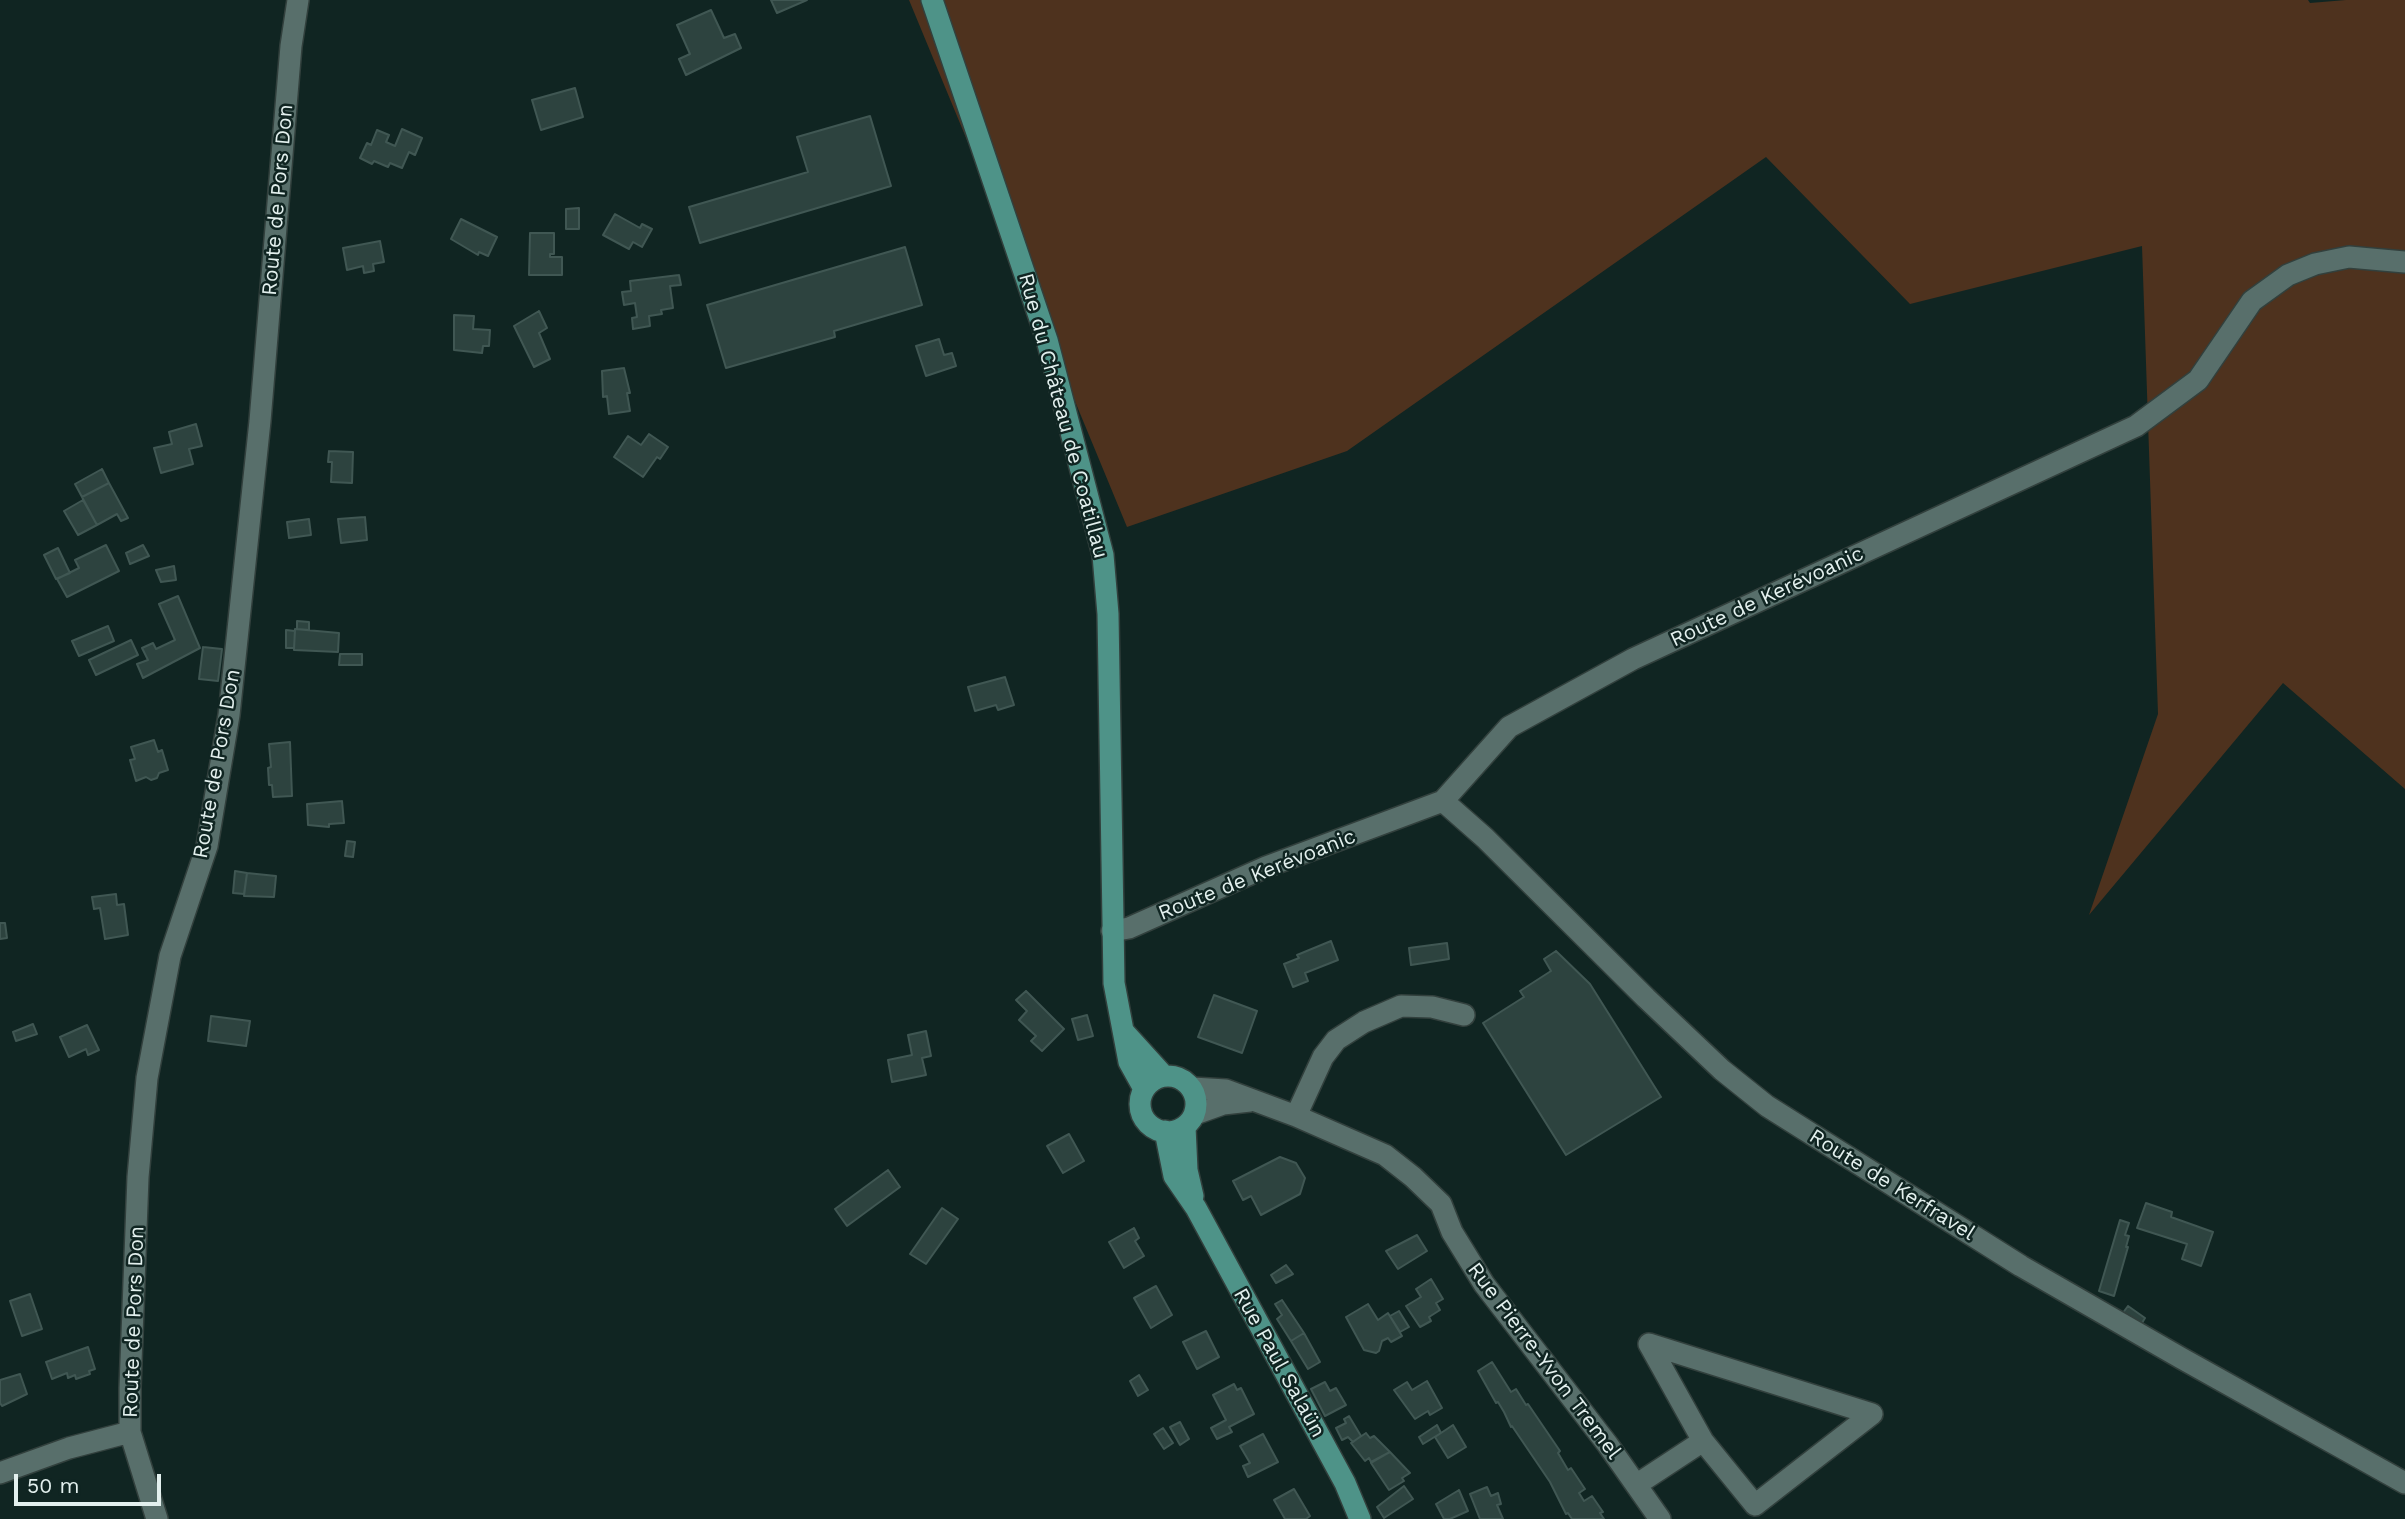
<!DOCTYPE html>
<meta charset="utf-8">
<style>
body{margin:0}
#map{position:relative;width:2405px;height:1519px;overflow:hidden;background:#102522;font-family:"Work Sans",sans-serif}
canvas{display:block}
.scale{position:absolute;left:14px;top:1474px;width:147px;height:32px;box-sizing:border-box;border:4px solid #e3f0ee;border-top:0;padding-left:9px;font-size:21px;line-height:24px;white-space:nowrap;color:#e3f0ee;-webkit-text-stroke:5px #102522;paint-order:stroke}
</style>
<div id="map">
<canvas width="2405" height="1519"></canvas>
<div class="scale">50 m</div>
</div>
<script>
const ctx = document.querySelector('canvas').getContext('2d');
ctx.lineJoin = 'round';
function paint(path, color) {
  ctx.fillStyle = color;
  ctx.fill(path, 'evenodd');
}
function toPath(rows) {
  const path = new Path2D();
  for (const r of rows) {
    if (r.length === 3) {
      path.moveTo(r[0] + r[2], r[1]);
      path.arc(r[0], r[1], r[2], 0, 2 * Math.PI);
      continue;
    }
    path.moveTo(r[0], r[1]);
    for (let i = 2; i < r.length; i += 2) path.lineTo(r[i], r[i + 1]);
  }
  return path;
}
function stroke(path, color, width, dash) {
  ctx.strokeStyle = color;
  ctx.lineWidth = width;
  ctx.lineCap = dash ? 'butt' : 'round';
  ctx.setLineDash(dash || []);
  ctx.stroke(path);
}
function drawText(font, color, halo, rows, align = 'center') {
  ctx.font = font + ' "Work Sans",sans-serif';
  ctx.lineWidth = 5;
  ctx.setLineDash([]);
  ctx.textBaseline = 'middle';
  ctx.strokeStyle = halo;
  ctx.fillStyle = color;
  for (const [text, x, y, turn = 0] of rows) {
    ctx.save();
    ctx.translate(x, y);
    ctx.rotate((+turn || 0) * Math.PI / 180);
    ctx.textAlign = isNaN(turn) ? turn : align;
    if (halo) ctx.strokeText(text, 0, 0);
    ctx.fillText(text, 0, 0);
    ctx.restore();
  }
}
paint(toPath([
 [909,0,2308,0,2310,3,2346,0,2405,0,2405,789,2283,683,2089,915,2158,714,2142,246,1910,304,1766,157,1347,451,1127,527]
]), '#4e321e');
const building = toPath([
 [771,0,807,0,777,13,771,0],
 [711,10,724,38,735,34,741,48,686,75,679,59,690,54,677,25,711,10],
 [575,88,583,117,541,130,532,100,575,88],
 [870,116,891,186,700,243,689,207,808,172,797,137,870,116],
 [402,129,422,138,415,155,409,152,402,168,390,163,388,167,374,161,372,164,360,158,367,143,371,145,377,130,389,135,386,142,395,146,402,129],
 [579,208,579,229,566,229,566,209,579,208],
 [615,214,640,228,642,224,652,229,642,247,633,242,629,249,603,235,615,214],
 [461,219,497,237,488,256,479,252,478,255,451,239,461,219],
 [530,233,554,233,554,254,550,254,550,257,562,257,562,275,529,275,530,233],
 [380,241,384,262,373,264,374,271,364,273,363,266,347,270,343,248,380,241],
 [905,247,922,305,834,331,835,337,726,368,707,305,905,247],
 [679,275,681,285,670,286,673,308,661,310,662,314,649,316,650,326,633,329,632,318,637,317,635,303,624,305,622,292,631,291,630,281,679,275],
 [539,311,547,328,539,333,550,359,534,367,514,326,539,311],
 [454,315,474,316,473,329,490,330,489,346,483,346,482,353,454,350,454,315],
 [939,339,944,355,952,353,956,366,926,376,916,346,939,339],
 [624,368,630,393,627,393,630,411,609,414,607,396,603,397,602,371,624,368],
 [196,424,202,446,189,449,193,464,161,473,154,448,172,444,169,432,196,424],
 [649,434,668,447,660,459,657,457,643,477,614,457,628,436,641,445,649,434],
 [329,451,353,452,352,483,331,482,332,462,328,462,329,451],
 [102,469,109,483,82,497,75,484,102,469],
 [109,483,128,518,121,521,117,514,97,525,82,497,109,483],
 [83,500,97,525,78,535,64,511,83,500],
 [365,517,367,540,341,543,338,519,365,517],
 [309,519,311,535,289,538,287,522,309,519],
 [106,545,119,571,67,597,57,579,79,568,75,560,106,545],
 [143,545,149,556,130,564,126,553,143,545],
 [58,548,70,573,56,579,44,555,58,548],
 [174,566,176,580,161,582,156,570,174,566],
 [178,596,200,648,143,678,137,664,148,660,142,648,153,643,156,649,175,640,159,604,178,596],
 [297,621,309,622,309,630,297,629,297,621],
 [108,626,114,641,79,656,72,641,108,626],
 [295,629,339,633,338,652,294,650,295,629],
 [286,630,295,631,294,648,286,648,286,630],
 [131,640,138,655,96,675,89,660,131,640],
 [203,647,222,649,218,681,199,679,203,647],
 [340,654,362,654,362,665,339,665,340,654],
 [1005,677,1014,705,998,710,996,705,975,711,968,687,1005,677],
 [154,740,158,752,162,750,168,770,159,773,157,778,151,780,146,777,136,781,130,760,135,759,131,747,154,740],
 [290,742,292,796,273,797,272,785,269,785,268,768,271,767,269,744,290,742],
 [342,801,344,823,329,824,329,827,308,825,307,804,342,801],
 [347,841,355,842,353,857,345,856,347,841],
 [235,871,247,873,244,894,233,893,235,871],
 [247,873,276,876,274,897,244,896,247,873],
 [116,894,117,905,124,904,128,935,105,939,100,908,94,909,92,897,116,894],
 [0,923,5,923,7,938,0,939,0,923],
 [1331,941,1338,960,1305,973,1308,981,1293,987,1284,964,1299,958,1297,955,1331,941],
 [1447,943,1449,959,1411,965,1409,948,1447,943],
 [1556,951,1590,984,1661,1097,1566,1155,1483,1023,1524,997,1520,991,1551,971,1544,959,1556,951],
 [1026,991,1064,1029,1042,1051,1031,1041,1036,1036,1019,1020,1027,1011,1016,1000,1026,991],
 [1214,995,1257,1011,1242,1053,1198,1037,1214,995],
 [1087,1015,1093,1036,1078,1040,1072,1019,1087,1015],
 [211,1016,250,1021,246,1046,208,1041,211,1016],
 [33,1024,37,1034,16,1041,13,1032,33,1024],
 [87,1025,99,1050,88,1055,86,1049,69,1057,60,1037,87,1025],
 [926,1031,931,1056,922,1058,926,1075,892,1082,888,1060,912,1055,908,1035,926,1031],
 [1069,1134,1084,1161,1063,1173,1047,1146,1069,1134],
 [1280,1157,1296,1163,1305,1178,1300,1194,1261,1215,1251,1196,1243,1200,1233,1181,1280,1157],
 [888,1170,900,1187,847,1226,835,1209,888,1170],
 [2146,1203,2172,1212,2171,1217,2213,1232,2201,1266,2182,1259,2187,1244,2137,1228,2146,1203],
 [942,1208,958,1219,926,1264,910,1254,942,1208],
 [2120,1220,2129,1223,2125,1235,2129,1236,2126,1247,2128,1247,2114,1296,2099,1291,2120,1220],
 [1134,1228,1139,1238,1135,1241,1144,1256,1124,1268,1109,1242,1134,1228],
 [1417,1235,1427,1251,1398,1269,1386,1251,1417,1235],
 [1286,1265,1293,1274,1276,1283,1271,1275,1286,1265],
 [1431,1279,1443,1299,1436,1303,1440,1310,1429,1317,1431,1321,1420,1327,1406,1306,1421,1297,1416,1289,1431,1279],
 [1156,1286,1172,1315,1151,1328,1134,1298,1156,1286],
 [30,1294,42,1329,22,1336,10,1301,30,1294],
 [1282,1300,1304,1333,1291,1341,1277,1319,1282,1315,1275,1304,1282,1300],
 [1368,1304,1378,1320,1388,1313,1402,1336,1391,1342,1388,1338,1382,1341,1379,1351,1376,1353,1364,1350,1346,1317,1368,1304],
 [2128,1306,2145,1318,2139,1328,2122,1314,2128,1306],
 [1399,1311,1409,1327,1400,1332,1390,1316,1399,1311],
 [1206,1331,1219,1357,1197,1369,1183,1342,1206,1331],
 [1304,1333,1320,1362,1308,1369,1291,1341,1304,1333],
 [88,1347,95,1369,89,1371,90,1374,76,1379,75,1375,68,1378,67,1373,52,1379,46,1362,88,1347],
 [1492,1362,1511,1392,1516,1389,1526,1405,1528,1404,1560,1451,1558,1453,1568,1470,1571,1468,1585,1489,1579,1493,1584,1501,1592,1496,1603,1512,1600,1513,1604,1519,1572,1519,1568,1513,1566,1514,1550,1482,1512,1426,1511,1427,1504,1412,1498,1402,1496,1403,1478,1371,1492,1362],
 [20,1374,27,1394,2,1406,0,1403,0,1380,20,1374],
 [1139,1375,1148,1390,1138,1396,1130,1381,1139,1375],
 [1427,1381,1442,1408,1430,1415,1428,1411,1415,1419,1394,1390,1407,1382,1412,1390,1427,1381],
 [1325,1382,1330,1391,1336,1388,1346,1405,1325,1416,1311,1389,1325,1382],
 [1234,1384,1237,1390,1241,1388,1254,1414,1229,1427,1232,1432,1217,1439,1211,1428,1226,1420,1213,1395,1234,1384],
 [1349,1416,1361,1436,1353,1442,1348,1437,1342,1440,1336,1428,1346,1423,1344,1419,1349,1416],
 [1180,1422,1189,1439,1180,1445,1170,1427,1180,1422],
 [1437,1425,1441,1433,1423,1444,1419,1437,1437,1425],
 [1453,1425,1466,1447,1448,1458,1435,1437,1453,1425],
 [1163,1428,1173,1443,1164,1449,1154,1434,1163,1428],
 [1366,1433,1370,1438,1374,1436,1390,1452,1371,1462,1369,1458,1365,1461,1351,1443,1366,1433],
 [1263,1434,1278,1462,1248,1477,1243,1466,1250,1463,1240,1446,1263,1434],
 [1390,1452,1410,1473,1402,1478,1404,1481,1389,1490,1371,1463,1390,1452],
 [1404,1486,1413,1499,1384,1518,1377,1507,1404,1486],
 [1487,1487,1491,1496,1498,1493,1501,1504,1497,1505,1503,1519,1480,1519,1470,1494,1487,1487],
 [1294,1489,1310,1516,1306,1519,1285,1519,1274,1500,1294,1489],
 [1459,1490,1468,1511,1450,1519,1444,1519,1436,1504,1459,1490]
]);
paint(building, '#2d433f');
stroke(building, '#405753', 2);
const minor = toPath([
 [1443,801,1485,838,1646,998,1722,1070,1767,1106,2021,1266,2181,1358,2405,1483],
 [1112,931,1129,928,1266,867,1443,801,1509,727,1633,659,2136,426,2198,380,2252,301,2288,275,2315,264,2349,257,2405,262],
 [1192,1088,1226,1090,1296,1116,1385,1155,1413,1177,1441,1204,1452,1232,1484,1284,1608,1445,1660,1519],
 [1195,1114,1223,1104,1250,1101],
 [1296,1116,1323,1057,1336,1040,1364,1022,1401,1006,1432,1007,1464,1015],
 [0,1473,69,1448,130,1432],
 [1636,1485,1703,1441,1755,1505,1872,1414,1649,1344,1703,1441],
 [157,1519,130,1432,130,1388,138,1177,147,1078,170,956,207,846,229,715,260,421,291,46,298,0]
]);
const major = toPath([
 [932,0,1047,340,1103,555,1108,614,1114,983,1129,1062,1144,1089],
 [1125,1033,1164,1076],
 [1168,1104,28],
 [1185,1127,1187,1170,1193,1196],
 [1165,1131,1174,1176,1196,1208,1345,1483,1360,1519]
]);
stroke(minor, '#32403d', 24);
stroke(major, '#32403d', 24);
stroke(minor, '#586f6b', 21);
stroke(major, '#4e9388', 21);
drawText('21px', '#e3f0ee', '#102522', [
 ["Route de Pors Don",278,200,-85],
 ["Rue du Château de Coatillau",1063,416,75],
 ["Route de Kerévoanic",1767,597,-25],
 ["Route de Pors Don",217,764,-80],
 ["Route de Kerévoanic",1257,875,-22],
 ["Route de Kerfravel",1892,1185,32],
 ["Route de Pors Don",134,1322,-88],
 ["Rue Pierre-Yvon Tremel",1544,1361,53],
 ["Rue Paul Salaün",1279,1363,61]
]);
</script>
